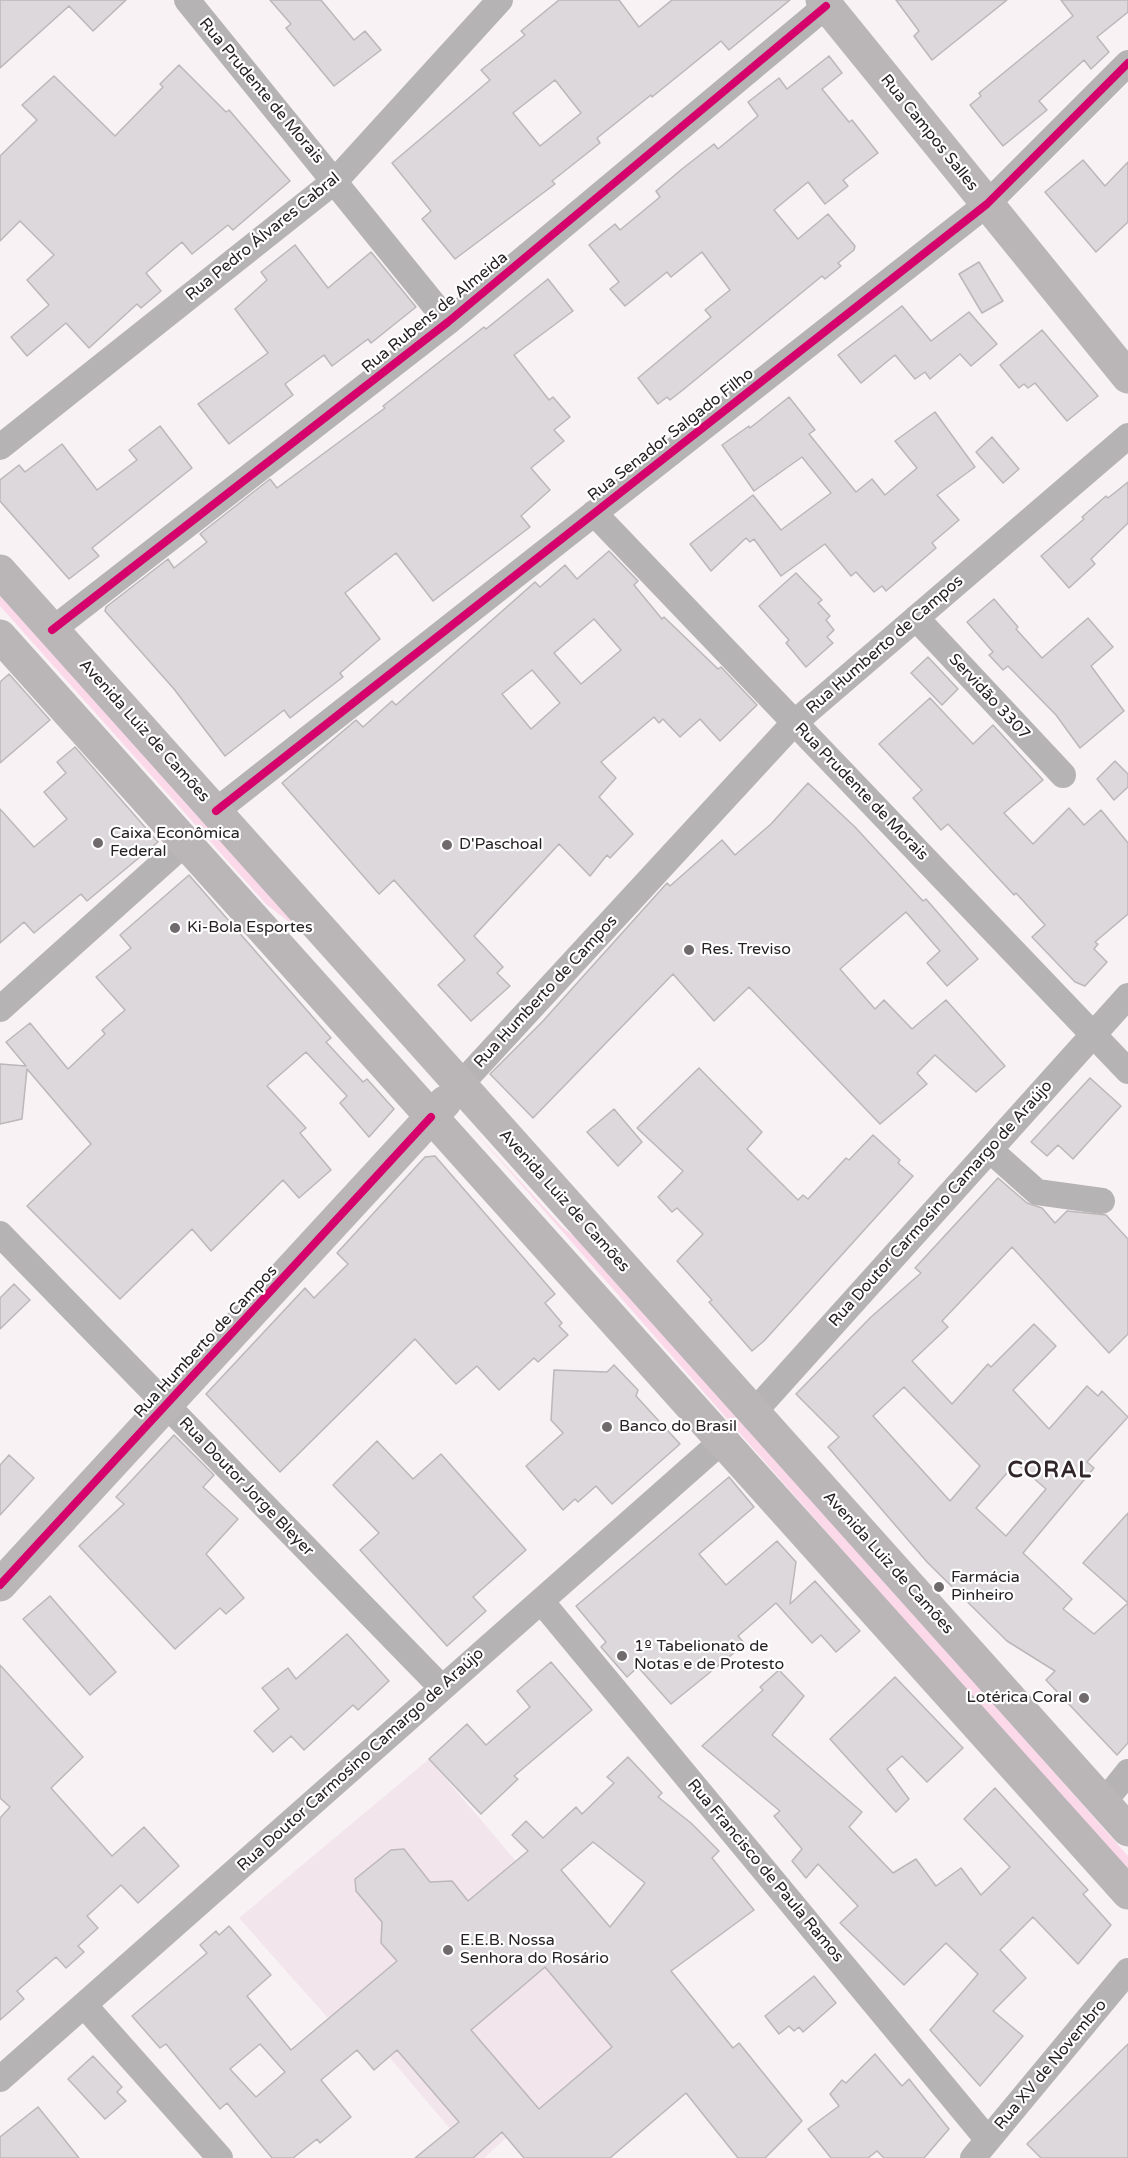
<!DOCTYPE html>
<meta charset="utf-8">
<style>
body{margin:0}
canvas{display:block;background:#f8f2f5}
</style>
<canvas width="1128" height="2158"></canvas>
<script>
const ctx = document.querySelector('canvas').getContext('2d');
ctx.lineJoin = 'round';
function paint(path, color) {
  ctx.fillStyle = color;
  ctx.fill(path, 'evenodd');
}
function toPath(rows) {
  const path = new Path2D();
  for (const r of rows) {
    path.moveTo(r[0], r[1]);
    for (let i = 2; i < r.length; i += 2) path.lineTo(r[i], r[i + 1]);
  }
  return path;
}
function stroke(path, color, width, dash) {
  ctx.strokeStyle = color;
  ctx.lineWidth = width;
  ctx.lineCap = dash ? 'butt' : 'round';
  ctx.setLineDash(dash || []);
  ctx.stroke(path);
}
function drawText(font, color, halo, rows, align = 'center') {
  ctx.font = font + ' "Varela Round",sans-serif';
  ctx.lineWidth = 4.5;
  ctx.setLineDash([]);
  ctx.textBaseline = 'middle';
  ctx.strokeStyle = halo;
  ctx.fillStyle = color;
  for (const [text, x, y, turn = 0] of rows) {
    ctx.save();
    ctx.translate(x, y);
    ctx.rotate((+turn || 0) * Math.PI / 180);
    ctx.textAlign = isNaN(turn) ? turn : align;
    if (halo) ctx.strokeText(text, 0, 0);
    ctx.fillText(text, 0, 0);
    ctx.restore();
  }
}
paint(toPath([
 [429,1759,527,1874,549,1856,656,1982,615,2018,682,2097,610,2158,524,2158,506,2138,484,2158,475,2158,389,2057,374,2070,239,1918]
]), '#f3e5ec');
paint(toPath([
 [0,587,306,935,266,904,0,606],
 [468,1124,562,1227,599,1256,1128,1856,1128,1875]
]), '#fbd9e9');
const building = toPath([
 [0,0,126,0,93,31,69,6,0,68,0,0],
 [270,0,321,0,354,40,365,31,381,50,334,86,286,28,291,24,270,0],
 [559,0,619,0,639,27,672,0,790,0,729,50,721,41,652,97,651,95,597,138,600,143,552,181,555,184,455,259,422,219,431,211,392,163,490,80,481,70,525,35,521,31,559,0],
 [555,80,581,113,540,146,513,113,555,80],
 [896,0,1007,0,932,60,914,36,919,31,896,0],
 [1061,0,1128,0,1128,12,1097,37,1109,52,1091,69,1084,60,1039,101,1047,110,1003,146,970,105,981,96,979,93,1073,16,1061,0],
 [829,56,842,73,822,89,849,122,852,120,878,153,843,180,848,186,825,204,808,182,774,210,798,239,828,214,855,246,854,250,838,263,841,266,825,279,822,276,684,389,670,400,667,397,658,404,638,378,711,317,705,310,730,290,702,252,671,277,667,272,625,306,610,289,619,282,589,245,615,224,620,230,660,197,656,191,682,169,714,144,718,149,758,116,748,102,779,78,787,89,829,56],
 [179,65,226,112,229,110,290,181,233,230,228,225,192,254,182,242,146,273,161,291,141,308,137,304,89,348,66,323,27,356,11,337,49,305,27,280,54,255,20,221,0,241,0,156,37,120,22,105,54,76,115,136,163,87,160,84,179,65],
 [1083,160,1105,186,1128,162,1128,222,1096,252,1045,192,1083,160],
 [295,245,328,288,371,252,416,307,371,343,368,339,332,366,324,355,285,384,293,395,229,444,198,404,268,353,235,309,267,280,261,272,295,245],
 [979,262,1003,301,982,313,959,274,979,262],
 [548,279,573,311,514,355,549,400,553,397,570,417,554,430,564,441,531,468,550,490,521,516,530,527,433,601,396,553,345,593,380,639,340,673,343,677,290,718,284,710,225,756,174,689,105,611,106,607,168,559,174,568,207,542,200,534,270,479,277,488,385,408,383,406,484,327,486,329,548,279],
 [902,306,931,341,969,312,997,344,971,366,960,354,930,379,925,372,915,379,895,355,861,383,838,355,902,306],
 [1042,330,1098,396,1067,421,1035,383,1028,388,1024,384,1019,388,1000,365,1042,330],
 [789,397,815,430,809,434,856,492,872,479,885,495,917,468,895,441,935,412,975,467,937,495,959,520,932,543,936,548,886,591,882,586,874,592,856,572,851,576,825,544,781,576,754,539,750,542,746,538,711,571,690,544,753,495,781,530,831,493,802,457,754,491,722,445,749,426,750,428,789,397],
 [160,426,192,468,92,548,99,556,69,579,0,501,0,480,19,465,25,472,62,444,97,490,137,460,129,450,160,426],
 [992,437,1019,469,1003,483,976,452,992,437],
 [1128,482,1128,523,1091,559,1095,564,1069,588,1041,556,1084,519,1082,517,1106,496,1108,498,1128,482],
 [609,551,638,581,634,585,662,619,664,617,718,669,721,667,757,705,720,741,700,719,680,737,663,719,659,723,654,717,601,762,616,778,599,797,633,834,610,858,607,855,590,876,559,844,474,936,503,967,497,973,510,986,471,1021,438,985,465,960,394,880,379,894,282,783,356,720,363,727,392,701,396,705,535,582,540,587,565,565,577,579,609,551],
 [594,619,621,650,581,684,554,653,594,619],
 [532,670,560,703,531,729,502,694,532,670],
 [796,573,822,600,818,603,830,616,826,620,834,630,827,637,833,643,806,667,786,643,789,640,759,606,796,573],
 [994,599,1018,627,1016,629,1042,658,1088,618,1113,647,1091,666,1124,711,1080,748,1056,715,1008,666,1003,670,989,655,993,652,967,622,994,599],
 [928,657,958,689,942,705,911,673,928,657],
 [9,674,50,720,0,763,0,682,9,674],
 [930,698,973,744,993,725,1043,780,1004,813,1033,844,1069,808,1084,825,1101,810,1128,843,1128,914,1095,942,1098,944,1094,949,1107,962,1085,986,1075,982,1032,937,1045,925,1016,893,1014,895,948,824,941,830,913,798,922,790,879,744,930,698],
 [75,747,158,842,87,901,81,894,34,933,24,922,0,943,0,809,34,847,67,819,44,792,66,773,57,762,75,747],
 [1115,761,1128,774,1128,787,1114,800,1097,779,1115,761],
 [808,783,855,827,923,901,926,899,978,959,947,986,927,963,940,951,906,912,840,969,875,1009,884,1000,912,1029,946,1000,1005,1066,976,1092,935,1055,917,1073,927,1084,880,1124,749,987,714,1021,673,974,533,1118,490,1074,543,1021,667,883,670,886,722,840,735,855,771,824,808,783],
 [189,875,331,1038,326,1042,363,1082,367,1079,394,1109,369,1137,340,1103,347,1096,306,1052,267,1086,306,1128,300,1133,331,1170,299,1198,283,1180,211,1251,192,1229,120,1299,27,1206,91,1144,27,1069,22,1119,0,1124,0,1064,26,1066,6,1042,30,1023,68,1069,105,1034,102,1030,125,1010,96,977,131,948,120,935,189,875],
 [699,1068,762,1132,747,1149,798,1200,803,1195,808,1199,846,1158,849,1160,873,1135,900,1160,898,1163,913,1176,764,1341,752,1351,709,1302,712,1300,677,1261,703,1234,677,1208,672,1212,658,1197,683,1171,637,1128,699,1068],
 [1090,1078,1121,1106,1073,1159,1058,1145,1047,1156,1031,1142,1090,1078],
 [614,1109,642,1142,618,1166,587,1132,614,1109],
 [435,1156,555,1294,545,1303,562,1323,559,1326,568,1335,538,1362,534,1358,499,1390,477,1366,456,1384,415,1339,280,1472,206,1394,305,1288,314,1298,348,1264,337,1253,425,1157,435,1156],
 [998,1178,1027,1203,1042,1208,1055,1223,1067,1211,1106,1215,1128,1239,1128,1334,1109,1353,1012,1247,942,1321,948,1327,912,1361,952,1404,988,1364,991,1367,1034,1324,1056,1346,1013,1390,1049,1429,1087,1386,1098,1396,1102,1391,1128,1417,1087,1462,1094,1468,1023,1553,1072,1599,1063,1609,1094,1634,1128,1603,1128,1743,1117,1755,1046,1680,1055,1671,1007,1641,927,1562,828,1447,839,1437,796,1394,871,1317,921,1273,915,1268,998,1178],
 [904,1387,980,1466,950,1501,873,1416,904,1387],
 [1016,1463,1046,1489,1006,1536,976,1508,1016,1463],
 [14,1284,30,1300,0,1329,0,1298,14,1284],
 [614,1365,638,1390,636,1396,680,1444,612,1504,596,1486,578,1502,575,1499,563,1510,526,1466,563,1433,551,1420,554,1370,607,1372,614,1365],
 [174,1435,214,1475,203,1487,238,1519,206,1554,244,1598,226,1614,220,1608,175,1649,79,1546,124,1504,116,1497,174,1435],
 [377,1441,413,1479,441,1454,526,1550,473,1597,486,1611,447,1646,360,1550,379,1533,333,1485,377,1441],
 [9,1455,34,1478,0,1515,0,1465,9,1455],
 [729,1477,754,1507,699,1554,726,1585,777,1541,796,1562,790,1604,815,1581,860,1631,836,1652,821,1635,812,1643,776,1603,738,1636,745,1644,671,1704,638,1667,627,1677,601,1647,606,1642,576,1606,729,1477],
 [1128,1513,1128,1603,1083,1563,1128,1513],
 [50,1596,116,1672,90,1695,23,1619,50,1596],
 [347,1634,389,1681,358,1710,353,1705,304,1750,291,1736,273,1752,254,1731,279,1709,262,1688,288,1668,296,1679,347,1634],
 [551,1662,592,1710,514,1776,518,1779,481,1814,429,1759,467,1724,486,1745,530,1707,517,1691,551,1662],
 [0,1665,83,1757,51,1788,112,1856,144,1827,179,1866,138,1903,121,1885,87,1916,98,1928,78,1946,84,1952,66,1968,56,1957,17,1991,24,1999,0,2020,0,1818,10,1807,0,1798,0,1665],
 [779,1670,804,1696,772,1735,862,1812,849,1827,893,1873,916,1859,936,1886,961,1868,981,1895,1010,1867,964,1819,995,1788,1088,1890,1083,1894,1111,1925,1078,1964,1033,1917,1000,1950,1026,1978,993,2011,1023,2036,980,2086,930,2030,978,1974,946,1943,904,1985,840,1923,858,1906,818,1864,806,1878,792,1861,802,1849,774,1816,780,1811,702,1746,763,1690,760,1687,779,1670],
 [895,1677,963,1748,927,1782,902,1756,887,1769,909,1799,896,1812,830,1739,895,1677],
 [628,1757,662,1793,658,1797,691,1823,719,1851,712,1858,754,1910,671,1971,733,2048,739,2043,802,2121,765,2158,738,2158,686,2093,610,2158,524,2158,502,2132,473,2158,415,2158,459,2122,397,2050,374,2070,357,2050,321,2080,351,2117,320,2143,317,2139,293,2158,272,2158,227,2103,220,2109,166,2044,160,2048,132,2016,207,1953,200,1945,216,1931,219,1935,229,1926,271,1975,247,1996,291,2050,397,1961,381,1943,382,1922,356,1891,355,1879,391,1850,404,1849,430,1882,452,1881,468,1901,528,1851,512,1835,526,1821,543,1838,576,1807,582,1814,614,1783,607,1777,628,1757],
 [593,1842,645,1883,610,1927,561,1870,593,1842],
 [545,1967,612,2047,539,2109,471,2030,545,1967],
 [260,2044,285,2072,256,2097,230,2069,260,2044],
 [814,1976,836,2003,803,2032,799,2027,794,2031,789,2026,779,2034,765,2016,814,1976],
 [1128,2044,1128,2158,1041,2158,1027,2144,1128,2044],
 [875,2054,902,2086,909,2079,949,2129,924,2158,884,2158,877,2151,868,2158,831,2158,808,2129,839,2106,830,2094,842,2080,846,2083,875,2054],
 [93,2056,122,2087,117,2092,126,2101,105,2119,68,2079,93,2056],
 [38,2107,64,2139,79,2158,0,2158,0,2137,38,2107]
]);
paint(building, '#ddd8db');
stroke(building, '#bcb7b9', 1.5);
stroke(toPath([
 [187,0,448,322],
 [0,447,336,180,500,0],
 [594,513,1128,1071],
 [916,618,1063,775],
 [52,630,448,322,826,6],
 [216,811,987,204,1128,63],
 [0,1009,185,843],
 [460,1085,794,723,1128,436],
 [990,1150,1037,1192,1102,1201],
 [0,1234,442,1688],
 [754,1412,1128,996],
 [541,1601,988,2140],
 [1104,1802,1128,1772],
 [84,2005,220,2158],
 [0,2079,722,1441],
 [973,2158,1128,1971]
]), '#b6b3b4', 26);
stroke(toPath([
 [822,0,1128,377],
 [0,571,1128,1830],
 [0,636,1128,1893],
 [0,1585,445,1102]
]), '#bab6b8', 33);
stroke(toPath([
 [52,630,448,322,826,6],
 [216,811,987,204,1128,63],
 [0,1585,431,1117]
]), '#d6006c', 8);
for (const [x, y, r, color] of [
 [98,843,6,"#706a6c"],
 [447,845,6,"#706a6c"],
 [175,928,6,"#706a6c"],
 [689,950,6,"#706a6c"],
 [607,1427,6,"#706a6c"],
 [939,1587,6,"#706a6c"],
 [622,1656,6,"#706a6c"],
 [1084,1698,6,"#706a6c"],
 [448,1950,6,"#706a6c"]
]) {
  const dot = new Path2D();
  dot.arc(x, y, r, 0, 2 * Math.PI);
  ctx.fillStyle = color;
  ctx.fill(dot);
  stroke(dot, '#fff', 2);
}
drawText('16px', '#262123', '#fff', [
 ["Rua Prudente de Morais",261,91,50],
 ["Rua Campos Salles",929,133,51],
 ["Rua Pedro Álvares Cabral",263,237,-39],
 ["Rua Rubens de Almeida",435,313,-39],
 ["Rua Senador Salgado Filho",671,435,-38],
 ["Rua Humberto de Campos",885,645,-41],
 ["Servidão 3307",989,697,47],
 ["Avenida Luiz de Camões",144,731,48],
 ["Rua Prudente de Morais",861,792,46],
 ["Rua Humberto de Campos",546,992,-47],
 ["Avenida Luiz de Camões",564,1201,48],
 ["Rua Doutor Carmosino Camargo de Araújo",941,1204,-48],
 ["Rua Humberto de Campos",206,1342,-47],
 ["Rua Doutor Jorge Bleyer",246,1487,46],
 ["Avenida Luiz de Camões",888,1563,48],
 ["Rua Doutor Carmosino Camargo de Araújo",361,1760,-42],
 ["Rua Francisco de Paula Ramos",765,1871,50],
 ["Rua XV de Novembro",1051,2065,-50]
]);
drawText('16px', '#262123', '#fff', [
 ["Caixa Econômica",110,834],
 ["Federal",110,852],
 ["D'Paschoal",459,845],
 ["Ki-Bola Esportes",187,928],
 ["Res. Treviso",701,950],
 ["Banco do Brasil",619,1427],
 ["Farmácia",951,1578],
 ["Pinheiro",951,1596],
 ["1º Tabelionato de",634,1647],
 ["Notas e de Protesto",634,1665],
 ["Lotérica Coral",1072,1698,"right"],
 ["E.E.B. Nossa",460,1941],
 ["Senhora do Rosário",460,1959]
], 'left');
ctx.letterSpacing = '1.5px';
drawText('bold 22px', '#31272b', '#fff', [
 ["CORAL",1050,1471]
]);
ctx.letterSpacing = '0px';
</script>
